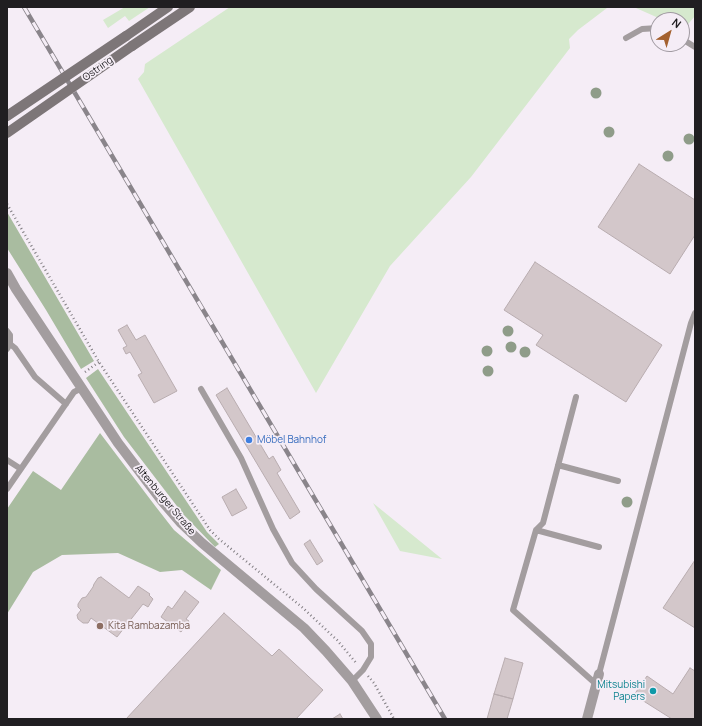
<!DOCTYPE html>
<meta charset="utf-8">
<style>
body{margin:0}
#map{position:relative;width:702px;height:726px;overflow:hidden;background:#f5edf6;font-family:Manrope,sans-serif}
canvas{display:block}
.frame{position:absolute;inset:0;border:8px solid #201e21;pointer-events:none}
.north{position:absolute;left:650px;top:12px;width:40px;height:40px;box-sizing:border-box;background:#f5edf6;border:1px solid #a09aa1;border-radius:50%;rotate:37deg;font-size:11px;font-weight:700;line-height:16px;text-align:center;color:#201e21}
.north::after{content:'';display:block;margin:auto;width:14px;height:18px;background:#a4612f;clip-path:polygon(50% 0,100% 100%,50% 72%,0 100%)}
</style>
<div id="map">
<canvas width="702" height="726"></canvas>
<div class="frame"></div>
<div class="north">N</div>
</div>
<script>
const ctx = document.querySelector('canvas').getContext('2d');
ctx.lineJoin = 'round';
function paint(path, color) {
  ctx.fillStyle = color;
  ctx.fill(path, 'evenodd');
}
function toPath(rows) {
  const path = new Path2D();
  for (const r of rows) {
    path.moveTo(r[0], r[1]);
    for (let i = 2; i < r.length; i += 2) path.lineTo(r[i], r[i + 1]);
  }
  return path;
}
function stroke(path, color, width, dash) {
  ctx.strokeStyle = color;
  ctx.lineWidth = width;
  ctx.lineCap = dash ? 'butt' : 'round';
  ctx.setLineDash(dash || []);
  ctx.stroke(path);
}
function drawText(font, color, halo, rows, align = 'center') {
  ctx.font = font + ' Manrope,sans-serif';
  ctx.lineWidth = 3.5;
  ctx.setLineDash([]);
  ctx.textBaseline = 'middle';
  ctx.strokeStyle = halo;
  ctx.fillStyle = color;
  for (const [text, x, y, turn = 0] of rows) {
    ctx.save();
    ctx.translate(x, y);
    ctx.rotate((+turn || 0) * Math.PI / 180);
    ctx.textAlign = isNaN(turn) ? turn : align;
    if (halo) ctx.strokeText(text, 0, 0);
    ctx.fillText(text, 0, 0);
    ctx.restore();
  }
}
paint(toPath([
 [125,7,150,7,129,21,125,16,108,28,103,20],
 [230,7,695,7,695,16,684,29,682,28,682,20,663,20,636,8,607,8,578,30,569,39,570,48,471,177,390,266,316,393,138,79,144,72,145,64],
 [373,503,442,559,400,551]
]), '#d6e9ce');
paint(toPath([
 [7,212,94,361,81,369,46,310,7,248],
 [98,369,207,532,219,544,215,547,183,514,124,437,86,378],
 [100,433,156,507,174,530,221,570,211,590,182,570,160,572,118,553,62,555,33,572,7,614,7,509,33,471,61,490]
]), '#a9bca0');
const building = toPath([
 [639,164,695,200,695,235,670,274,598,227,639,164],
 [535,262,662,345,626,402,536,345,543,335,504,310,535,262],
 [127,325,136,340,145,335,177,391,154,403,138,375,142,373,130,352,126,354,123,348,127,346,118,330,127,325],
 [227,388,269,459,273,456,281,470,277,473,300,512,290,519,216,395,227,388],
 [236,489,247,508,232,516,222,497,236,489],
 [310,540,323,561,317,565,304,544,310,540],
 [695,560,695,628,663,608,695,560],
 [101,577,129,598,138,586,150,594,149,595,153,599,148,607,143,604,117,637,91,618,88,623,83,623,78,619,77,615,81,610,78,607,78,604,82,598,86,597,93,587,94,584,98,578,101,577],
 [185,591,199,602,186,619,189,621,181,632,161,617,168,606,172,609,185,591],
 [224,613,272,656,279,649,323,690,296,719,126,719,224,613],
 [505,658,523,663,513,699,494,694,505,658],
 [690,668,695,671,695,719,672,719,634,695,647,676,673,694,690,668],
 [494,694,513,699,507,719,487,719,494,694],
 [340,714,343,719,332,719,340,714]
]);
paint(building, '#d3c7ca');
stroke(building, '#b8acaf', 1);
stroke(toPath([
 [7,204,99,362,210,530,219,539,303,608,337,640,357,664],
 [85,372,99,362],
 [368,676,374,683,394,719]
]), '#837f84', 2.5, [1, 3]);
stroke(toPath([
 [626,38,642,29,658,28],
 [682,39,695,47],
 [7,331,10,335,10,344],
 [7,349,10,344,15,348,35,377,66,404],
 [201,389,241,458,273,529,292,563,316,589,362,631,371,644,371,657,363,670,352,681],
 [576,397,543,523,536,530,513,610,596,684],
 [7,460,21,469],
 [558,465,618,481],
 [7,489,74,392,82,388],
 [536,530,599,547],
 [599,674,691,323,695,313]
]), '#a39d9f', 6);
stroke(toPath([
 [7,273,16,289,118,443,162,501,181,523,202,543,304,628,326,651,352,681,377,719],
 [587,719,599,674]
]), '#a39d9f', 10);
stroke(toPath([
 [126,36,168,7],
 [132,46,190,7]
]), '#7d7678', 10);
const rail = toPath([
 [24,7,445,719]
]);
stroke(rail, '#8a858b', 4.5);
stroke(rail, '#f5edf6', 3, [9]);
stroke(toPath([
 [7,116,126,36],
 [7,133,132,46]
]), '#7d7678', 10);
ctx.fillStyle = '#8f9c89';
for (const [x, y] of [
 [596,93],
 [609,132],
 [689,139],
 [668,156],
 [508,331],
 [511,347],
 [487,351],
 [525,352],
 [488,371],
 [627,502]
]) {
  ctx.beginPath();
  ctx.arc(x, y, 5.5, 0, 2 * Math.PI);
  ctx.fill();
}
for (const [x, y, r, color] of [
 [249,440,4,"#3f7fe0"],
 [100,626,4,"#8d6e63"],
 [653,691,4,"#0f9aa8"]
]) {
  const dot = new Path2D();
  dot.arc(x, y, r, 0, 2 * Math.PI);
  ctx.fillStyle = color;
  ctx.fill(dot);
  stroke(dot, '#f5edf6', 1.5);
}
drawText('10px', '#201e21', '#f5edf6', [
 ["Ostring",98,69,-35],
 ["Altenburger Straße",165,500,50]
]);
drawText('10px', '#366cbe', '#f5edf6', [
 ["Möbel Bahnhof",257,440]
], 'left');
drawText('10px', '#785e54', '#f5edf6', [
 ["Kita Rambazamba",108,626]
], 'left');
drawText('10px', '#0d838f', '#f5edf6', [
 ["Mitsubishi",645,685],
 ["Papers",645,697]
], 'right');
</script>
